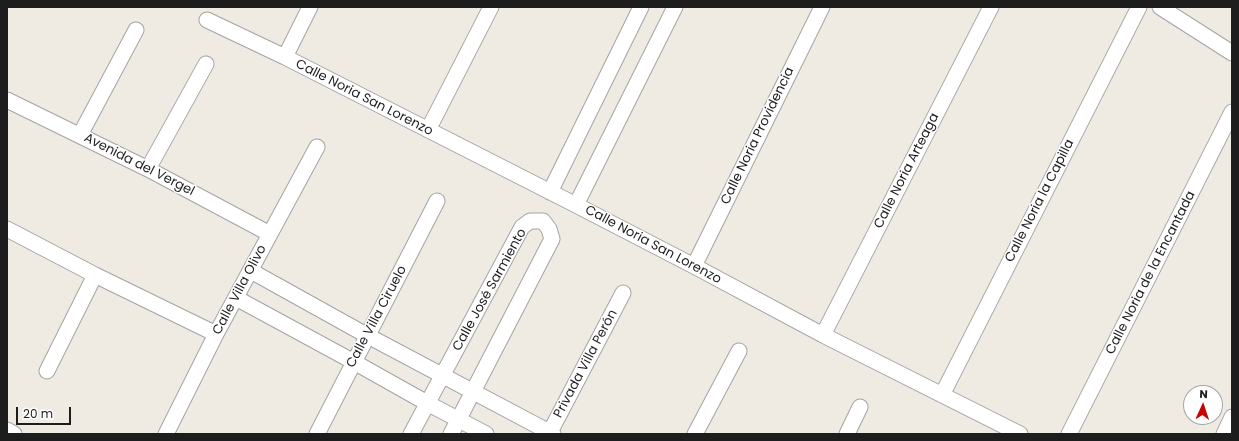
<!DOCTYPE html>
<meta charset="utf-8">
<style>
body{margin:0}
#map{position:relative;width:1239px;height:441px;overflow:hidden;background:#efebe2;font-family:Poppins,sans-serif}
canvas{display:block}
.frame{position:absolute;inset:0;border:8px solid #1d1d1d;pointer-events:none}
.north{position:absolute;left:1183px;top:385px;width:40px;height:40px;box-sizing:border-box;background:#fff;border:1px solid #a5a5a5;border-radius:50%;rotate:3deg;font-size:11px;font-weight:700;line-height:16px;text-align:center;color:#1d1d1d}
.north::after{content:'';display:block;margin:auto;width:14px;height:18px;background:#ca0200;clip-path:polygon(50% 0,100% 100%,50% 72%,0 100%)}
.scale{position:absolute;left:16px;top:407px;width:55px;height:18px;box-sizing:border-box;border:2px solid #1d1d1d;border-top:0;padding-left:5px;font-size:12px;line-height:14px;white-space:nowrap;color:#1d1d1d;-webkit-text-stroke:3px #fff;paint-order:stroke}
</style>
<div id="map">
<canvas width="1239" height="441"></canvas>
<div class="frame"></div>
<div class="north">N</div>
<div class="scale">20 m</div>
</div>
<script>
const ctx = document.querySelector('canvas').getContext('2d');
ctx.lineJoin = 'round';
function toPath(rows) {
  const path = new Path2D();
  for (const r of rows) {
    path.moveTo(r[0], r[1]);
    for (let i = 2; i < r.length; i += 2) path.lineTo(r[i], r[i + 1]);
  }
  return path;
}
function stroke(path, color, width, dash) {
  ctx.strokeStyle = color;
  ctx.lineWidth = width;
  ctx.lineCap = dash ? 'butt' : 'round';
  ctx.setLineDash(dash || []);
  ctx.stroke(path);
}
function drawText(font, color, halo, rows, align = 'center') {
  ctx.font = font + ' Poppins,sans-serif';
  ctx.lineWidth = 3;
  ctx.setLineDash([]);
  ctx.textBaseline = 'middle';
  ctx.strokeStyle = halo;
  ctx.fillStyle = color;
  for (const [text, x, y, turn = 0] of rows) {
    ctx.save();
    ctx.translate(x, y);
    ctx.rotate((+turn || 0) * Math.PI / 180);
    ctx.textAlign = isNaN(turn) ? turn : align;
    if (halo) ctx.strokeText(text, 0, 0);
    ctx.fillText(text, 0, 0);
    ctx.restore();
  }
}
const minor = toPath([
 [1160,7,1232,53],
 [207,20,285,57,576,205,694,266,823,335,1020,434],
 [285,57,310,7],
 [7,100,148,169,270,234],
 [428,130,491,7],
 [80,135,136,30],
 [148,169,206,64],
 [550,192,641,7],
 [576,205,675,7],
 [7,229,95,275,216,334],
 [694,266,822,7],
 [251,271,368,336,553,434],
 [236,298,354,362,427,403,486,434],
 [823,335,991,7],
 [47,371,95,275],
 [942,395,1139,7],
 [7,430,14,434],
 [166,434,216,334,317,147],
 [317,434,437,201],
 [411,434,522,227,530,221,543,221,549,229,552,239,451,434],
 [549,434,623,293],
 [695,434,739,351],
 [847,434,860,407],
 [1069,434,1232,112],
 [1224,434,1232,417]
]);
stroke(minor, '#a4a4a4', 17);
stroke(minor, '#fff', 15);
drawText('13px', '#1d1d1d', '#fff', [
 ["Calle Noria San Lorenzo",364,98,27],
 ["Calle Noria Providencia",758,136,-64],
 ["Avenida del Vergel",139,165,27],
 ["Calle Noria Arteaga",907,171,-63],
 ["Calle Noria la Capilla",1040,201,-63],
 ["Calle Noria San Lorenzo",653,245,28],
 ["Calle Noria de la Encantada",1151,273,-63],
 ["Calle Villa Olivo",240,290,-62],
 ["Calle José Sarmiento",490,290,-61],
 ["Calle Villa Ciruelo",377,317,-62],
 ["Privada Villa Perón",586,364,-62]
]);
</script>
